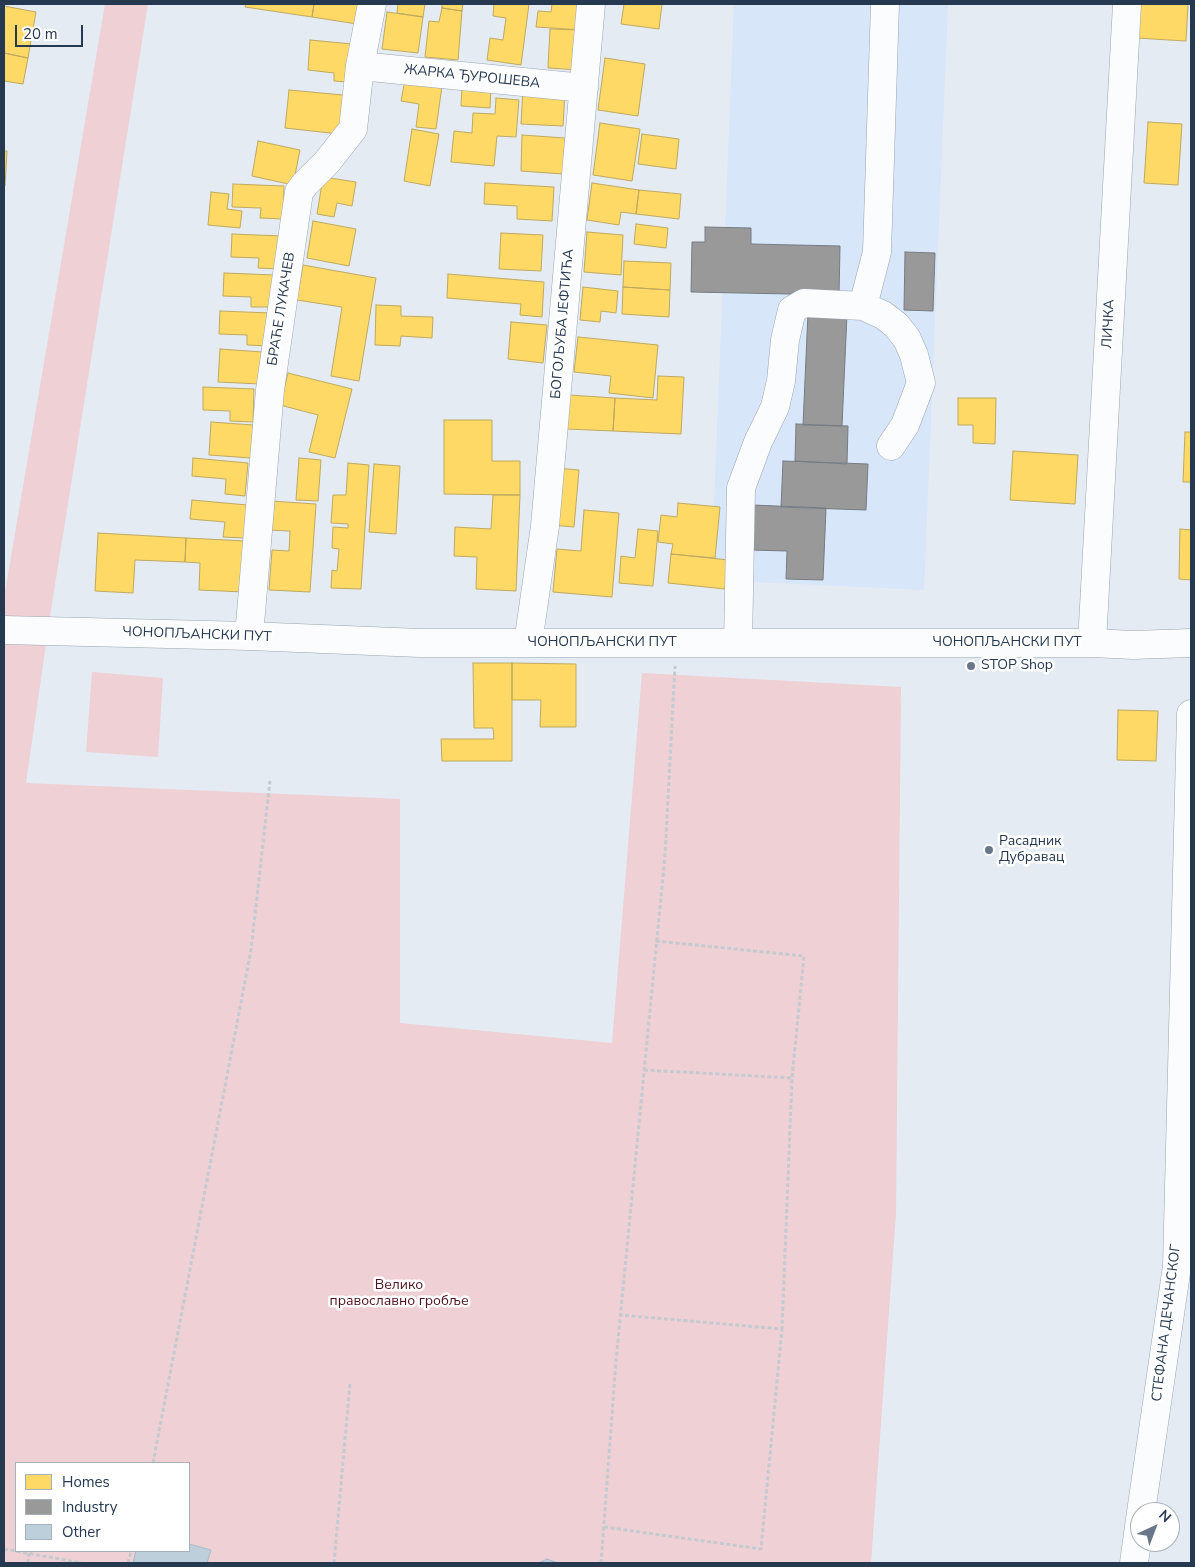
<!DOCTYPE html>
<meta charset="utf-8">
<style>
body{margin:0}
#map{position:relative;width:1195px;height:1567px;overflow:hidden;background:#e5ebf2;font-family:"Nunito Sans",sans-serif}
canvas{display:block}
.frame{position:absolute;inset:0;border:5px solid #253951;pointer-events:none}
.legend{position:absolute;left:15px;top:1462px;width:175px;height:90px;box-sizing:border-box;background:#fff;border:1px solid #a8b0b9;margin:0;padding:6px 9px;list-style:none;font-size:15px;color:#253951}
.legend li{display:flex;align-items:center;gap:10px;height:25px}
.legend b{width:25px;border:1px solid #a8b0b9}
.north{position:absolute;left:1130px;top:1502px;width:50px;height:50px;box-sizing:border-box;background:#fff;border:1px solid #a8b0b9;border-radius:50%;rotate:43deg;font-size:14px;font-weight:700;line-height:20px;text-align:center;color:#253951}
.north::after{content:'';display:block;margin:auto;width:18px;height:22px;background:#687789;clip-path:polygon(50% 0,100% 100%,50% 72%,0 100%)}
.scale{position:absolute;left:15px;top:25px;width:68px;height:22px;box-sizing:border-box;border:2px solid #253951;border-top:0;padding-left:6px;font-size:15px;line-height:18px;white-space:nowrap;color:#253951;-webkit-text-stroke:4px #fff;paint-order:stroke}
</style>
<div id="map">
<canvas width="1195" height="1567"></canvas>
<div class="frame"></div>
<ul class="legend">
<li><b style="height:14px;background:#ffd966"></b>Homes</li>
<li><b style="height:14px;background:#999"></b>Industry</li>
<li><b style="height:14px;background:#bdcfdb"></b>Other</li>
</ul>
<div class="north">N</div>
<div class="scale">20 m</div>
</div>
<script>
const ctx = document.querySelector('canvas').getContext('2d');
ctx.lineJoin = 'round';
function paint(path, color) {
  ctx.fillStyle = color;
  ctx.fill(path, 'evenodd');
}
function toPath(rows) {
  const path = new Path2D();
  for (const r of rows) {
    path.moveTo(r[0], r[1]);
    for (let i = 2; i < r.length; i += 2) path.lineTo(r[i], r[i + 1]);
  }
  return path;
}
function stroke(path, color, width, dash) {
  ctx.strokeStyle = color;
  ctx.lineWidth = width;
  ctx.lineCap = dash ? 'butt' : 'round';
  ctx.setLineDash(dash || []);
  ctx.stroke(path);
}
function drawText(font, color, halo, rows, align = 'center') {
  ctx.font = font + ' "Nunito Sans",sans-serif';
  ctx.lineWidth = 5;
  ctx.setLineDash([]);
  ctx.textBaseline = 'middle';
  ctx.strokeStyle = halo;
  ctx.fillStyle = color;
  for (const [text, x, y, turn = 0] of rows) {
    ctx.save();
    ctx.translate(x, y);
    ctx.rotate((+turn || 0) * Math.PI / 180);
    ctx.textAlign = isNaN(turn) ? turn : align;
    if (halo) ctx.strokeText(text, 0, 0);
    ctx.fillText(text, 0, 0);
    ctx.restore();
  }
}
paint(toPath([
 [734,4,948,4,924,590,711,580]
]), '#d7e6f8');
paint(toPath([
 [105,4,148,4,50,616,26,783,400,799,400,1023,612,1043,642,673,901,687,896,1213,871,1563,4,1563,4,598],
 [16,1463,189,1463,189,1551,16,1551],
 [92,672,163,678,158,757,86,752]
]), '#eed0d5');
const homes = toPath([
 [246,4,314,4,312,17,245,7,246,4],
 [314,4,360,4,357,24,312,17,314,4],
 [398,4,425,4,423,17,397,13,398,4],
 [442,4,463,4,462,11,442,8,442,4],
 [494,4,529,4,521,65,487,60,490,38,503,40,506,18,493,16,494,4],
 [552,4,584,4,582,30,536,27,538,11,551,12,552,4],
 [624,4,662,4,659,29,621,24,624,4],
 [1138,4,1188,4,1186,41,1136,38,1138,4],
 [4,6,36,12,28,58,4,53,4,6],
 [442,8,462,11,458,60,425,57,429,21,439,22,442,8],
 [387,12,423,17,418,53,382,49,387,12],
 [550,29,582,30,580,70,548,68,550,29],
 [310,40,352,44,348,82,334,81,334,73,308,70,310,40],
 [4,53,28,58,23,84,4,81,4,53],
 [605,58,645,64,638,116,598,110,605,58],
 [405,80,442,86,436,129,416,127,419,104,401,101,405,80],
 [462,86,491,89,490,108,461,106,462,86],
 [523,88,565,90,563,126,521,124,523,88],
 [289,90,343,95,339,134,285,128,289,90],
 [496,98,519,100,516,137,497,136,494,166,451,162,454,131,472,133,473,113,495,114,496,98],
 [1148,122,1182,124,1178,185,1144,183,1148,122],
 [600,123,640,129,632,181,593,175,600,123],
 [412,129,439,134,430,186,404,181,412,129],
 [642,134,679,139,676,169,638,164,642,134],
 [522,135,565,138,563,174,521,171,522,135],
 [258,141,300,150,293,185,252,176,258,141],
 [4,151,7,151,5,186,4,186,4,151],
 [323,177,356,182,352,206,337,203,334,217,317,214,323,177],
 [485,183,554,187,552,221,517,219,517,206,484,204,485,183],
 [592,183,639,190,636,214,621,212,619,225,587,220,592,183],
 [233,184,284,186,283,219,260,218,261,208,232,207,233,184],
 [639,190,681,194,679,219,636,214,639,190],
 [211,192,229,194,227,209,242,211,240,228,208,225,211,192],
 [313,221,356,229,349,266,307,258,313,221],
 [636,224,668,228,666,248,634,244,636,224],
 [587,232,623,235,621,275,584,272,587,232],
 [501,233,543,235,541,271,499,269,501,233],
 [232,234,282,236,281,269,258,268,259,258,231,257,232,234],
 [624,261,671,263,670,290,623,287,624,261],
 [303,265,376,278,359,381,331,376,342,307,297,300,303,265],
 [224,273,275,275,274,307,251,307,251,297,223,296,224,273],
 [448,274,544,282,542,317,520,315,521,304,447,298,448,274],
 [583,287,618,291,616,313,601,311,600,322,580,320,583,287],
 [623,287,670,290,669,317,622,314,623,287],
 [376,305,401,306,401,316,433,317,432,338,401,336,400,346,375,345,376,305],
 [220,311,271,313,269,346,247,345,247,335,219,334,220,311],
 [511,322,547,325,543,363,508,359,511,322],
 [578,337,658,345,653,398,609,393,611,376,574,372,578,337],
 [220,349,262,352,260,384,218,382,220,349],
 [288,373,352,389,335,458,309,452,318,415,280,405,288,373],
 [658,376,684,377,681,434,613,431,615,398,657,400,658,376],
 [203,387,254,389,253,422,230,421,230,411,203,410,203,387],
 [569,395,615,398,613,431,567,429,569,395],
 [958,398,996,398,995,444,973,443,973,425,958,425,958,398],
 [444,420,492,420,492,461,520,461,520,495,444,494,444,420],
 [211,422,253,425,251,458,209,455,211,422],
 [1185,432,1191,432,1191,482,1183,482,1185,432],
 [1013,451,1078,455,1075,504,1010,500,1013,451],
 [193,458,248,463,245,496,225,494,226,479,192,476,193,458],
 [299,458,321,460,318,501,296,500,299,458],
 [348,463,369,465,361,589,331,588,332,570,337,571,339,549,332,548,333,527,348,528,348,524,331,523,333,495,346,495,348,463],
 [374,464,400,466,396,534,369,532,374,464],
 [555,468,579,470,574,527,550,525,555,468],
 [493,495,520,495,516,591,476,589,477,557,454,556,455,527,491,529,493,495],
 [192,500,247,505,244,538,223,537,225,522,190,519,192,500],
 [270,501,316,504,310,592,269,590,272,550,289,551,290,531,268,530,270,501],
 [678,503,720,507,715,558,671,554,673,544,658,542,661,515,677,517,678,503],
 [584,510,619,513,612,597,553,592,557,549,581,551,584,510],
 [638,529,658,531,653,586,619,583,621,556,635,558,638,529],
 [1180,529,1191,530,1191,580,1179,579,1180,529],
 [98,533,186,538,185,562,135,560,133,593,95,591,98,533],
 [186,538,246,541,244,592,199,590,200,563,185,562,186,538],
 [671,554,729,560,725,589,668,583,671,554],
 [473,663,512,663,512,761,442,761,441,739,494,739,493,728,474,728,473,663],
 [512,663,576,664,576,727,540,727,541,700,512,700,512,663],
 [1118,710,1158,711,1156,761,1117,760,1118,710]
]);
paint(homes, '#ffd966');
stroke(homes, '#bea960', 1);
const industry = toPath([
 [705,227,751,228,751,244,840,246,839,295,691,292,692,242,705,242,705,227],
 [905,252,935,253,933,311,904,310,905,252],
 [808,313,847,314,842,426,803,425,808,313],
 [796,424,848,426,847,464,795,461,796,424],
 [783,461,868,464,866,510,781,507,783,461],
 [751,505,826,508,823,580,786,579,787,551,750,550,751,505]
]);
paint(industry, '#999');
stroke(industry, '#767c83', 1);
const building = toPath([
 [189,1544,211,1550,207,1563,133,1563,136,1551,189,1551,189,1544],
 [547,1559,558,1563,539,1563,547,1559]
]);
paint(building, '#bdcfdb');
stroke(building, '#a8bac6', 1);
const minor = toPath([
 [360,66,584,88],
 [863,306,877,252,885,4],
 [4,630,249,636,420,643,1092,643,1133,645,1191,643],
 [249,636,270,390,299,192,305,184,327,162,353,129,360,66,372,4],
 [528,643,545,526,591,4],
 [738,643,741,488,758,442,775,407,781,381,785,340,792,310,804,303,863,306,883,315,896,325,907,339,914,355,921,383,905,425,891,446],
 [1092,643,1127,4],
 [1141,1512,1177,1266,1191,714],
 [1134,1563,1140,1519]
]);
stroke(minor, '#9aa5b3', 29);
stroke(toPath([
 [656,941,804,956,792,1078],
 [644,1070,792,1078,782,1329],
 [153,1463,251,950,270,781],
 [604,1527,761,1549,782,1329,620,1315],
 [4,1549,82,1563],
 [28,1563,29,1553],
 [128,1563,131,1551],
 [334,1563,350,1383],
 [601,1563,616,1361,665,856,675,666]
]), '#c5cacf', 3, [4, 2.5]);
stroke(minor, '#fbfcfd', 28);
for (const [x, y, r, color] of [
 [971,666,5,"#687789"],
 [989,850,5,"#687789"]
]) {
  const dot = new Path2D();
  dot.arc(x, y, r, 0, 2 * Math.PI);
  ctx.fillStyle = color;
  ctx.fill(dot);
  stroke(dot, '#fff', 2);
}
drawText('14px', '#253951', '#fff', [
 ["ЖАРКА ЂУРОШЕВА",472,77,6],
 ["БРАЋЕ ЛУКАЧЕВ",282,309,-81],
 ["БОГОЉУБА ЈЕФТИЋА",563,324,-85],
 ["ЛИЧКА",1109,324,-87],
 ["ЧОНОПЉАНСКИ ПУТ",197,635,2],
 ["ЧОНОПЉАНСКИ ПУТ",602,643],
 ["ЧОНОПЉАНСКИ ПУТ",1007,643],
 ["СТЕФАНА ДЕЧАНСКОГ",1167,1323,-83]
]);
drawText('14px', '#253951', '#fff', [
 ["STOP Shop",981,666],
 ["Расадник",999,842],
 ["Дубравац",999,858]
], 'left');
drawText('14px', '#4f121c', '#fff', [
 ["Велико",399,1286],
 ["православно гробље",399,1302]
]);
</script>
